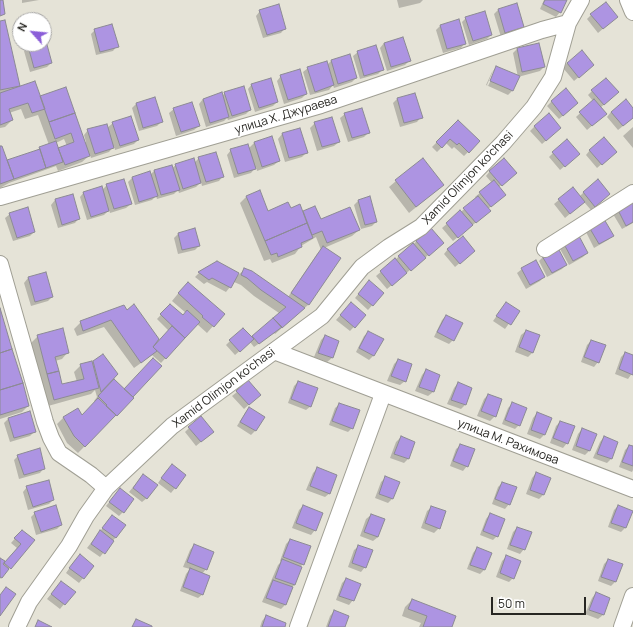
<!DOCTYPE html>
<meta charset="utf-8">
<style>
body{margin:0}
#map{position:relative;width:633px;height:627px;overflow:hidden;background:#e5e3d7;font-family:Manrope,sans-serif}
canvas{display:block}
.north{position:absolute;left:12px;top:12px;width:40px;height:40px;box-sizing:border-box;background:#fff;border:1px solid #a9a8a7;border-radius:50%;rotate:297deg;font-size:11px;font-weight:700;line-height:16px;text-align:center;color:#272622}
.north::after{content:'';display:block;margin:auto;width:14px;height:18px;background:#8b5ed8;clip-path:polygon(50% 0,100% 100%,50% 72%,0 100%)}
.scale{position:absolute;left:491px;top:597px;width:95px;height:18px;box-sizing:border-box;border:2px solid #272622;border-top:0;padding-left:5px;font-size:12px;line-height:14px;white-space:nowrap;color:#272622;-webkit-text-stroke:3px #fff;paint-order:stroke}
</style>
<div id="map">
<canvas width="633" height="627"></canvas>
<div class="north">N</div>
<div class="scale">50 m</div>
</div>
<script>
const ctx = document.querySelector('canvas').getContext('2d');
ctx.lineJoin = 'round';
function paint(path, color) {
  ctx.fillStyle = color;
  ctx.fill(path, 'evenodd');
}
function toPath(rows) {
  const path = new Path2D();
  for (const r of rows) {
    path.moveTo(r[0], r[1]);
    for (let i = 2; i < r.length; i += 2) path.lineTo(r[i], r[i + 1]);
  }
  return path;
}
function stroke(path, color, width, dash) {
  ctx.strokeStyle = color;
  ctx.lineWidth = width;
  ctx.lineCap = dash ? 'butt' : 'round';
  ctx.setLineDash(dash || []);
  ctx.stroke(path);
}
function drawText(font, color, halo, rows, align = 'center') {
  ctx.font = font + ' Manrope,sans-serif';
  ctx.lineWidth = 3;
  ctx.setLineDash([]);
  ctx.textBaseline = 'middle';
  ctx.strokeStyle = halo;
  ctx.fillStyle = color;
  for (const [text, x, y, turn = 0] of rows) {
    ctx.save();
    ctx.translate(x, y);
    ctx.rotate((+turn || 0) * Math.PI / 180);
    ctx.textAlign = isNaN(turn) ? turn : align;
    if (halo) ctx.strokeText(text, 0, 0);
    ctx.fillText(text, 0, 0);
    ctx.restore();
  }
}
paint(toPath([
 [22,0,39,0,22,3],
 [397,0,423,0,420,3,399,8],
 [544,0,566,0,560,12,556,17,540,9],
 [498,10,523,27,519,31,501,37,494,14],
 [260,11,285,28,281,33,263,38,256,16],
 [591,15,612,21,598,33,587,19],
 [466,18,491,35,487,39,469,45,462,22],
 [458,20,465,43,461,48,443,53,436,30,440,26],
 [0,22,19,85,16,88,39,97,84,143,86,142,84,135,88,130,107,128,113,123,138,140,134,144,115,150,114,146,109,152,91,158,90,155,82,162,58,171,56,166,9,183,0,188,0,147,7,162,36,151,40,148,49,145,38,115,25,119,21,109,9,113,12,120,5,127,0,128],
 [64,139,67,146,58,150,56,143],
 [95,30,117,46,113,51,96,55,91,34],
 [44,42,51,63,47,67,30,72,24,51,29,46,37,44,44,44],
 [384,43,409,61,405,65,387,71,380,48],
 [517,49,544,67,540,71,518,77,513,53],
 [358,52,383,69,378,74,360,79,353,56],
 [349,55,356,78,352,82,334,88,333,85,329,90,310,95,303,72,308,68,327,65,331,61],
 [567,63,588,69,574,81,563,68],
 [497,67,518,77,512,91,508,95,486,85,492,72],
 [493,71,495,71,488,86,487,85],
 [281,76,306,94,302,98,284,104,277,81],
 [252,84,277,102,273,106,255,112,248,89],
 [592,91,613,97,600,108,601,118,587,130,576,117,593,101,588,95],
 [225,93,250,110,246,114,228,120,227,118,224,121,206,127,199,104,203,99,222,96],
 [397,99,421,117,417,122,400,127,393,103],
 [552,101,573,107,559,119,547,106],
 [136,104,162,121,157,126,139,131,132,108],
 [174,109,199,126,194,130,176,136,169,113],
 [633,109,633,118,618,130,607,117,611,112],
 [345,114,369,132,364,137,348,142,340,118],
 [458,121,479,141,464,156,454,147,452,149,446,143,437,152,432,147],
 [315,123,339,142,334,146,317,151,310,128],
 [535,126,556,132,542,144,530,131],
 [633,127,633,148,623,136],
 [299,129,306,153,302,157,285,162,278,139,282,134],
 [254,143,279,161,274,165,257,171,256,167,251,173,234,178,227,155,231,150,249,148],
 [590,150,611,156,597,168,586,155],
 [553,153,574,158,560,170,549,157],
 [199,158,223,176,219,181,202,186,201,182,196,187,179,193,178,190,174,194,157,199,156,196,152,200,135,205,128,182,132,178,150,175,154,171,171,166,172,168,176,165,194,163],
 [490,171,511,177,499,187,500,199,488,209,485,215,453,241,442,228,476,199,475,197,492,183,486,176],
 [396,181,443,185,409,213,389,187],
 [107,185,131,204,126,208,110,213,109,210,104,215,87,220,80,197,84,192,102,190],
 [573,188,580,196,584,192,605,198,591,210,584,202,565,218,554,204],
 [72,195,79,218,75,223,58,228,51,205,55,200],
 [247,196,268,212,290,209,302,213,315,208,320,220,359,230,352,236,324,248,339,258,308,305,275,334,274,333,254,347,250,342,235,355,226,345,230,341,251,338,279,313,254,296,241,285,234,282,226,292,207,282,204,284,195,277,199,273,217,262,235,278,245,269,288,297,317,254,321,250,316,237,301,246,295,254,272,263,270,259,264,261,240,203],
 [369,198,376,222,372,226,361,229,354,205,358,201],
 [633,204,633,223,622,229,613,214],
 [10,214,34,232,30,236,13,241,5,218],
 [590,228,613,236,608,240,594,248,586,232],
 [178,234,199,246,195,250,178,254,174,238],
 [417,241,438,247,387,289,376,276],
 [565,245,587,253,583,257,569,265,560,249],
 [448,249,469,255,455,267,444,254],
 [543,257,566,265,562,269,547,277,539,261],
 [536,261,544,277,540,281,526,289,517,273,522,269],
 [45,273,52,297,48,301,31,306,24,283,28,278],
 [365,286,383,293,368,310,355,298],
 [181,290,213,326,207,333,197,324,161,363,152,355,134,368,104,327,77,336,74,329,81,322,127,311,134,306,159,341,169,331,157,319,170,305,182,316,186,313,172,301],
 [506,303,518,311,505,329,493,321],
 [347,308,365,315,350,331,336,320],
 [0,312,28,406,22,412,0,419],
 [446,316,453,340,449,344,434,337,442,320],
 [526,331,533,352,528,357,515,352,521,335],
 [369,332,374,355,369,360,356,352,364,336],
 [38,336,68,352,62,359,55,361,61,386,77,382,74,372,81,365,92,364,94,362,132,398,78,453,67,443,57,424,64,417,82,416,95,402,94,401,97,397,95,390,91,394,48,406,31,343],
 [325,336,338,341,332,358,327,362,314,357,321,340],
 [591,341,598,362,594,367,581,362,587,345],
 [625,353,633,356,633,372,628,379,615,374,621,357],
 [398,360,405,381,400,385,387,381,394,364],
 [426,370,439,375,433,392,428,396,415,391,422,375],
 [298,382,311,406,306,410,288,403,294,386],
 [458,383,471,388,465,405,461,409,447,404,454,388],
 [237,392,255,399,244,409,232,396],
 [488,395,495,416,490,421,477,416,484,399],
 [340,404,352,428,348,432,329,425,335,408],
 [512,404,519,425,515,429,502,424,508,408],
 [249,408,264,417,255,431,251,435,237,426,245,413],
 [537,413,544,435,540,439,527,434,533,418],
 [8,419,35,431,30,436,10,442,4,423],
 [560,422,567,443,563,448,550,443,556,426],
 [189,428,208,436,196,446,185,432],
 [582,429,596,434,589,451,585,455,572,450,578,434],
 [401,437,414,442,408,459,404,463,390,458,396,442],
 [604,437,617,442,611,459,607,463,593,458,600,442],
 [461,445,467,466,463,471,450,466,456,449],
 [629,446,633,447,633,470,632,472,619,467,625,450],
 [18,456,44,468,40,473,19,479,14,460],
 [317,469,330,493,325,497,306,490,313,473],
 [167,470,185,476,171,493,158,483],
 [536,473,543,495,539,499,526,494,532,478],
 [143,475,147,498,142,502,129,492],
 [386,477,392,499,388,503,375,498,381,482],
 [502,483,509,504,505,509,492,504,498,487],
 [27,487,53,500,49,504,28,510,23,492],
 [120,489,123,512,119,516,106,506],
 [303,506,315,530,311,535,292,528,299,510],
 [618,506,625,528,621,532,608,527,614,510],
 [432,507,439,528,434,533,421,528,427,511],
 [35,513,61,525,57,529,36,535,31,517],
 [490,514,497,536,493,540,480,535,486,519],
 [371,515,378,537,373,541,360,536,366,519],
 [112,516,116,537,100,557,87,548],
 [517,528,524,549,520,554,507,549,513,532],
 [18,535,33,541,0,579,0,559,3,565,17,548,11,543],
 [290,540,303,564,300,567,295,585,292,587,285,605,281,609,262,602,278,565,281,562,280,561,286,544],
 [194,545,206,569,202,574,203,594,198,598,180,591,186,574,190,569,183,567,190,550],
 [359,546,365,567,361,572,348,567,354,550],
 [477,548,484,570,480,574,467,569,473,553],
 [506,557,513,578,509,582,496,577,502,561],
 [75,560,93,566,79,583,66,573],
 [608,560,615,582,611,586,598,581,604,564],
 [346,579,353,600,349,605,336,600,342,583],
 [61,582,74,592,60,609,47,599],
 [596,593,609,598,603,615,598,619,585,614,592,598],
 [412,600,450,627,419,627,421,623,402,616,405,607],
 [334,611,344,627,326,627,330,616],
 [266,616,284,627,260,627,262,621]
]), '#0003');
const building = toPath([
 [0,0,3,0,5,14,0,16,0,0],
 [545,0,567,0,561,13,543,4,545,0],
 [606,2,618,17,603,29,590,14,606,2],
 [517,3,524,27,505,33,498,9,517,3],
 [279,4,286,29,267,35,259,10,279,4],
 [485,11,492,35,473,41,465,17,485,11],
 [459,19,466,44,447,49,440,25,459,19],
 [5,20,20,86,0,90,0,21,5,20],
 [112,24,119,47,100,52,94,29,112,24],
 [403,37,411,61,391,67,384,43,403,37],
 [44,41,46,41,52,63,34,68,28,46,44,44,44,41],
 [539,43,545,67,522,72,517,48,539,43],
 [376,45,384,70,364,76,357,51,376,45],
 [582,50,594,65,579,78,567,63,582,50],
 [350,54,357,78,338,84,331,60,350,54],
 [327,61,334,85,315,92,307,67,327,61],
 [496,66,520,76,513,91,490,81,496,66],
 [300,69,307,94,288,100,280,75,300,69],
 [271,78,278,102,259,108,251,84,271,78],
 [606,78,619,92,604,105,591,90,606,78],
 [35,81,45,109,32,113,28,103,9,109,13,120,0,125,0,93,35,81],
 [244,86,251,110,232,116,224,92,244,86],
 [66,87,75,113,49,122,40,96,66,87],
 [566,88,578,103,563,116,551,101,566,88],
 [222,92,229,117,210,123,203,99,222,92],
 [415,93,423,118,404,123,397,98,415,93],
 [155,97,163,122,143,128,136,103,155,97],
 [594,99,607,114,592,126,579,112,594,99],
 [626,99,633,108,633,118,623,126,611,112,626,99],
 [192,102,200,126,181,132,173,108,192,102],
 [362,108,370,133,352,138,344,113,362,108],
 [75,113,90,156,65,165,58,148,74,142,71,133,55,139,49,122,75,113],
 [549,113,561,128,546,141,534,126,549,113],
 [131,116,139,140,120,146,112,122,131,116],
 [332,117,340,142,322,147,314,122,332,117],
 [458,120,480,141,469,153,459,143,457,145,450,139,442,148,436,142,458,120],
 [107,124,114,148,95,154,87,129,107,124],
 [300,128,308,153,289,158,282,133,300,128],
 [272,136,280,161,262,167,254,142,272,136],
 [604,137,617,152,602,165,589,150,604,137],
 [567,139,580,154,565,167,552,152,567,139],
 [56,141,63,162,46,168,39,147,56,141],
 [248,144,256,169,238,174,230,149,248,144],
 [0,146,2,146,14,179,0,184,0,146],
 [40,149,46,168,14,179,7,160,40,149],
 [216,152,224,177,206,182,198,157,216,152],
 [194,158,201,183,183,189,175,164,194,158],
 [423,158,444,185,416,207,395,180,423,158],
 [504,158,517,173,502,186,489,171,504,158],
 [172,165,180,190,161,195,154,170,172,165],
 [150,171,158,196,139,202,132,177,150,171],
 [124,179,132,204,114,209,106,184,124,179],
 [598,179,610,194,595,207,583,192,598,179],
 [494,180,506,195,491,207,479,192,494,180],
 [102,186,109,211,91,217,83,192,102,186],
 [573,187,585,202,570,214,558,199,573,187],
 [260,190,268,211,288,202,291,208,300,204,307,223,265,241,246,196,260,190],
 [73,194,80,219,62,225,55,199,73,194],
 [370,196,377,222,365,225,358,200,370,196],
 [478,196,491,211,476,223,463,208,478,196],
 [633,202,633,222,626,226,617,208,633,202],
 [315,206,321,219,350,207,360,230,327,243,322,231,312,235,303,211,315,206],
 [28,207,35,232,17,238,9,213,28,207],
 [460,210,473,225,458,238,446,223,460,210],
 [604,219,614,236,599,244,589,227,604,219],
 [307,223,313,238,301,243,302,247,278,257,277,253,271,255,265,241,307,223],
 [195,228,200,246,182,250,178,233,195,228],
 [431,228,444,243,429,256,416,241,431,228],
 [463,236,475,251,460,264,447,249,463,236],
 [579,236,588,253,573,261,564,244,579,236],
 [413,243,426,258,411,271,398,256,413,243],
 [323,246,341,258,309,305,291,293,323,246],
 [558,248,567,265,552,273,542,256,558,248],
 [395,258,407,273,392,286,380,271,395,258],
 [536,260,545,277,530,285,521,268,536,260],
 [217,261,239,273,231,288,212,278,209,280,198,272,217,261],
 [244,268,252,271,305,308,282,328,273,318,286,307,261,290,247,278,241,275,244,268],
 [46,272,53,297,35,302,28,277,46,272],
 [369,280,384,293,373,306,358,294,369,280],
 [188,282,225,314,214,327,202,317,203,316,178,293,188,282],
 [351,302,366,315,355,328,340,315,351,302],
 [506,302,520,311,511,325,496,316,506,302],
 [134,304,159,339,153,347,157,351,141,363,111,320,83,331,80,321,124,305,127,310,134,304],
 [170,304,183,315,187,310,200,322,185,338,160,314,170,304],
 [0,308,12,349,0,353,0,308],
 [446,315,463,323,454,341,437,332,446,315],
 [273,318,282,327,259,344,252,336,273,318],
 [172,326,185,338,166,359,153,347,172,326],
 [63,328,69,353,55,357,59,371,47,374,37,335,63,328],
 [243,328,254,339,240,352,229,340,243,328],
 [526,330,540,335,533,353,519,347,526,330],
 [368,331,384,339,374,356,359,348,368,331],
 [325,335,339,341,333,358,318,353,325,335],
 [591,340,606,345,599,363,584,357,591,340],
 [12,349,23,383,0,390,0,353,12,349],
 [625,352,633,355,633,375,619,369,625,352],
 [103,354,118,374,101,392,93,361,103,354],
 [153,358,162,366,133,397,124,389,153,358],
 [398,359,412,364,406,382,391,376,398,359],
 [92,361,99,388,54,400,47,374,59,371,62,384,84,379,80,364,92,361],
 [426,369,440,375,434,392,419,387,426,369],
 [114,379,134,398,117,416,106,406,107,405,98,396,114,379],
 [248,380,261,395,249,405,236,391,248,380],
 [298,381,318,388,311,407,291,399,298,381],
 [458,382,472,388,466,405,451,400,458,382],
 [23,383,29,406,0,415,0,390,23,383],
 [488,394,502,399,496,417,481,411,488,394],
 [98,398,116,415,85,447,74,436,63,417,78,408,82,415,98,398],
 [512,402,527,408,520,426,505,420,512,402],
 [339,403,360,410,353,429,332,421,339,403],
 [249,407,265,417,256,431,240,422,249,407],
 [30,411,36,432,14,438,8,418,30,411],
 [537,412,552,418,545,435,531,430,537,412],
 [201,416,214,432,201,442,188,427,201,416],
 [560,421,575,426,568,444,553,438,560,421],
 [582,428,597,434,590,451,576,446,582,428],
 [401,436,415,442,409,459,394,454,401,436],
 [604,436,618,442,612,459,597,454,604,436],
 [460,444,475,449,468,467,453,461,460,444],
 [629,445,633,446,633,466,622,462,629,445],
 [40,448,45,469,24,475,17,455,40,448],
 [172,464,186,475,176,489,161,478,172,464],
 [317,467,337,475,330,494,310,486,317,467],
 [536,472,551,478,544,495,530,490,536,472],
 [143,474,158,485,147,499,133,488,143,474],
 [385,476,400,482,393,499,379,494,385,476],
 [49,480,54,500,33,507,26,486,49,480],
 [502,482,517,487,510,505,495,499,502,482],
 [120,488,134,499,124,513,109,502,120,488],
 [56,505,62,525,41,532,34,512,56,505],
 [303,505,323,513,316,531,296,523,303,505],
 [618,505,633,511,626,528,611,523,618,505],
 [431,506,446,511,440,529,425,523,431,506],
 [490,513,505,519,498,537,483,531,490,513],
 [371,514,385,519,378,537,364,532,371,514],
 [112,515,126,525,116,538,102,528,112,515],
 [517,527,532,532,525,550,510,545,517,527],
 [22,530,35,540,11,569,4,563,21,544,14,538,22,530],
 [100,530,114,541,105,554,91,544,100,530],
 [290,539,311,546,304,565,283,557,290,539],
 [194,544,214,552,207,570,187,562,194,544],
 [358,545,373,550,366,568,352,563,358,545],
 [477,547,492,553,485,570,470,565,477,547],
 [80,554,94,566,84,579,69,568,80,554],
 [506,555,521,561,514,579,500,573,506,555],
 [0,558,5,561,3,564,9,569,2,578,0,577,0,558],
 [282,559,302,567,295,585,275,578,282,559],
 [608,559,623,564,616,582,601,577,608,559],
 [190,568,210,576,203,595,183,587,190,568],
 [346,578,361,584,354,601,339,596,346,578],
 [273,580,293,587,286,605,266,598,273,580],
 [61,581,76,592,65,605,51,594,61,581],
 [6,587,16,594,0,616,0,595,6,587],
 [596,592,610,598,604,615,589,610,596,592],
 [412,599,456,616,452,627,423,627,427,616,408,609,412,599],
 [334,610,349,616,345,627,328,627,334,610],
 [266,615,286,623,285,627,262,627,266,615],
 [136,619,152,626,152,627,132,627,136,619],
 [38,620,52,627,35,627,38,620]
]);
paint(building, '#ad94e2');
stroke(building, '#8c8a94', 1);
const minor = toPath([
 [628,0,633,12],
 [0,197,321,105,542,30,568,23],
 [545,249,633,193],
 [0,264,45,422,51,438,59,453,91,475,106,488],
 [274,351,633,489],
 [17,627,29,602,69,546,86,516,106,488,172,426,322,316,362,267,389,247,421,227,503,143,534,107,553,77,568,23,581,0],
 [298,627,383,394],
 [622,627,633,596]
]);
stroke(minor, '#a09f94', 18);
stroke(minor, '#fff', 16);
drawText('12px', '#272622', '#fff', [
 ["улица Х. Джураева",286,115,-17],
 ["Xamid Olimjon ko'chasi",468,178,-46],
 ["Xamid Olimjon ko'chasi",224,388,-37],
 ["улица М. Рахимова",508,442,21]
]);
</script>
